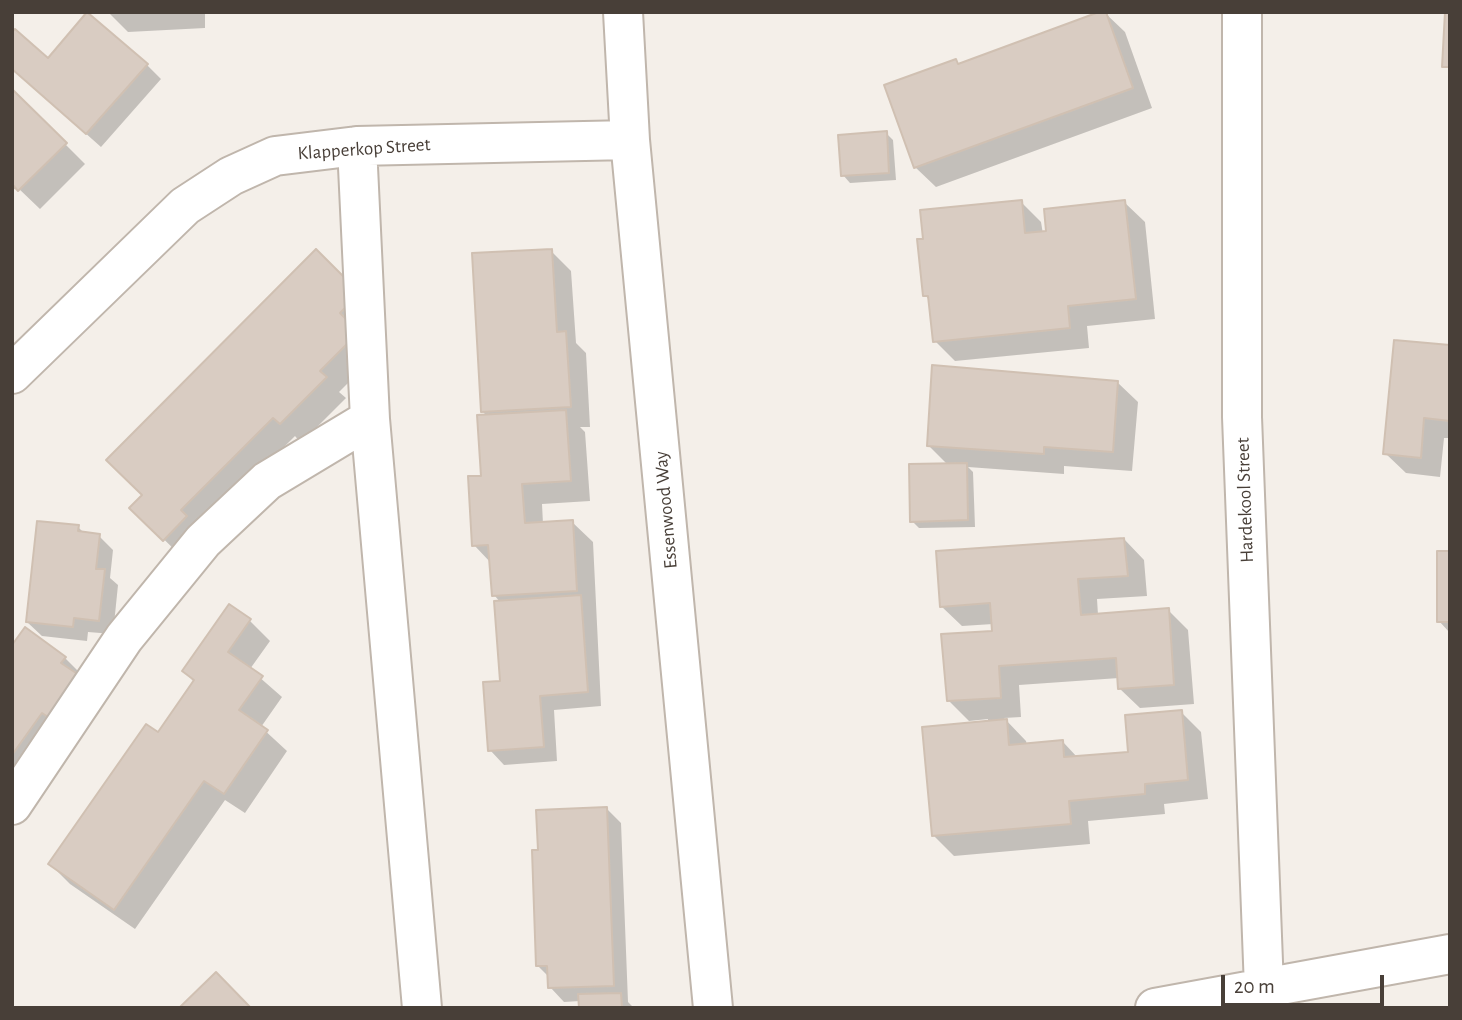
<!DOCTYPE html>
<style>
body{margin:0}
#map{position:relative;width:1462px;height:1020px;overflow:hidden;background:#f4efe9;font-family:"Alegreya Sans",sans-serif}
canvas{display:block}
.frame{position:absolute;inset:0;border:14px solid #483f38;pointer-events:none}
.scale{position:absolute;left:1221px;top:975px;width:163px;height:32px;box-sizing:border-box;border:4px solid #483f38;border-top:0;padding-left:9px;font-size:21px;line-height:24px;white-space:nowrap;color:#483f38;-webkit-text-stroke:5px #fff;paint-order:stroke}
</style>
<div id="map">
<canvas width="1462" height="1020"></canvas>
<div class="frame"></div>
<div class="scale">20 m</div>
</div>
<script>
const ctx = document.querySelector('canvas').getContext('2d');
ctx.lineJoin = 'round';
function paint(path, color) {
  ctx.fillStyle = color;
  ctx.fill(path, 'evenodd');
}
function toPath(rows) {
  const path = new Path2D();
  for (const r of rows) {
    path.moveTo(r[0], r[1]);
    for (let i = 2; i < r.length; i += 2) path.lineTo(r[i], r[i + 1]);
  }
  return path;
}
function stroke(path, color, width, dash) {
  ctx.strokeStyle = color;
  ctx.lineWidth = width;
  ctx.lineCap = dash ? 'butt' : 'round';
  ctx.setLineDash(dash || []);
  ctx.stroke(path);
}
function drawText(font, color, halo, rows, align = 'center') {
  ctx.font = font + ' "Alegreya Sans",sans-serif';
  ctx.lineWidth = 5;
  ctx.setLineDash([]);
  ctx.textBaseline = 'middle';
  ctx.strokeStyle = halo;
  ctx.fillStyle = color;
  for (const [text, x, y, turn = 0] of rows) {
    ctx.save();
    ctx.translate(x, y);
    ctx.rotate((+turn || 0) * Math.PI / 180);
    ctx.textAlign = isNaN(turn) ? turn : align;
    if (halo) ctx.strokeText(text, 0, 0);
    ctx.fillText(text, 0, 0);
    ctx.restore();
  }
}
paint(toPath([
 [108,12,205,12,205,28,128,32],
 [1104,12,1125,32,1152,108,936,187,915,167,955,61,959,65],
 [48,60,147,65,161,79,101,147,12,68],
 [12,91,85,164,40,209,17,187,12,191],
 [886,133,893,140,896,180,850,183,843,175],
 [1021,202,1041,222,1043,234,1124,202,1145,222,1155,319,1087,326,1089,348,955,361,935,341,931,302,925,295],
 [551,251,571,271,576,343,586,353,590,427,580,427,585,432,590,501,542,504,543,524,572,522,593,542,601,706,554,710,557,761,504,765,490,750,502,683,501,603,494,595,491,563,474,545,488,417,482,411],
 [316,252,377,354,339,392,346,398,301,443,295,436,200,531,184,559,132,508,144,495],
 [1450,347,1450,438,1444,438,1440,477,1406,473,1385,453],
 [1117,382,1138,402,1132,471,1064,466,1064,474,968,467,973,472,975,527,919,528,912,521,948,465,928,445],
 [78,527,85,534,99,536,113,550,110,578,118,585,113,634,88,632,87,641,42,636,27,622],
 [1124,539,1144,560,1147,596,1097,599,1098,615,1168,610,1188,630,1194,704,1140,708,1119,688,1119,678,1019,685,1021,717,1004,718,1026,741,1027,745,1063,742,1078,758,1130,753,1181,712,1201,732,1208,799,1164,804,1165,814,1088,821,1090,844,954,856,933,835,988,723,988,719,969,721,948,700,994,632,993,624,962,626,941,606],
 [1450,553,1450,633,1439,621],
 [230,606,250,621,270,641,250,669,282,697,261,727,287,751,245,813,225,800,135,929,70,884,50,864,158,735,194,682,184,671],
 [12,648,65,658,85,678,40,786,12,825],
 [607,809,621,823,628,1002,634,1008,581,1008,580,1001,564,1002,550,987,549,977,538,966,540,852]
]), '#0003');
const building = toPath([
 [87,12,148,64,86,134,12,69,12,32,15,29,48,58,87,12],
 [1099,12,1106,12,1133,88,914,168,884,85,956,59,958,64,1099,12],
 [1445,12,1450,12,1450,67,1442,67,1445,12],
 [12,89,67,143,18,191,12,184,12,89],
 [887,131,889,173,841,176,838,135,887,131],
 [1022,200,1025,233,1046,231,1044,209,1125,200,1136,299,1068,306,1070,328,933,342,928,296,923,296,917,239,923,239,920,210,1022,200],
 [316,249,360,293,340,313,359,332,320,371,327,377,280,424,273,418,181,510,187,516,163,541,129,508,142,495,106,460,316,249],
 [552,249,557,332,566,331,571,407,481,412,472,253,552,249],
 [1394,340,1450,345,1450,421,1424,418,1421,458,1383,454,1394,340],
 [932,365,1118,381,1113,452,1044,447,1044,454,927,446,932,365],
 [566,410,571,481,522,484,525,523,573,520,577,591,492,596,488,545,472,546,468,476,481,476,477,415,566,410],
 [967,463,968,520,910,522,909,464,967,463],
 [37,521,79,525,78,531,100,534,96,569,105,569,99,621,74,618,73,627,26,622,37,521],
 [1124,538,1128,576,1078,579,1081,615,1169,608,1174,685,1118,689,1116,658,999,666,1001,698,947,701,941,634,992,631,990,603,940,607,936,551,1124,538],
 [1437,551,1450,551,1450,622,1437,622,1437,551],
 [581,595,588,692,540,696,544,747,488,751,483,682,500,681,494,601,581,595],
 [229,604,251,619,228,652,263,676,239,710,268,730,224,794,204,781,114,910,48,864,146,724,158,732,194,680,182,671,229,604],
 [25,627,66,657,61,663,79,675,48,717,42,713,12,755,12,645,25,627],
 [1182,710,1188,780,1145,784,1145,794,1069,801,1071,824,932,836,922,727,1007,719,1009,745,1063,740,1064,757,1128,752,1125,715,1182,710],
 [607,807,614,986,548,988,547,966,536,966,532,850,538,850,536,810,607,807],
 [216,972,251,1008,179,1008,216,972],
 [621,993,622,1008,579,1008,578,994,621,993]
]);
paint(building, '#d9ccc2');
stroke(building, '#d0c0b2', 2);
const minor = toPath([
 [623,12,630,140,713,1008],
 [1242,12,1242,417,1264,988],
 [357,146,370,419,422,1008],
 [12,374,185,206,231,176,275,156,357,146,630,140],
 [12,805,124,638,203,541,267,481,370,419],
 [1155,1008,1450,954]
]);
stroke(minor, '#c0b6ac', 42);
stroke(minor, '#fff', 38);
drawText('19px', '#483f38', '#fff', [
 ["Klapperkop Street",364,149,-4],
 ["Hardekool Street",1245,500,-92],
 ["Essenwood Way",666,510,-95]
]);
</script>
